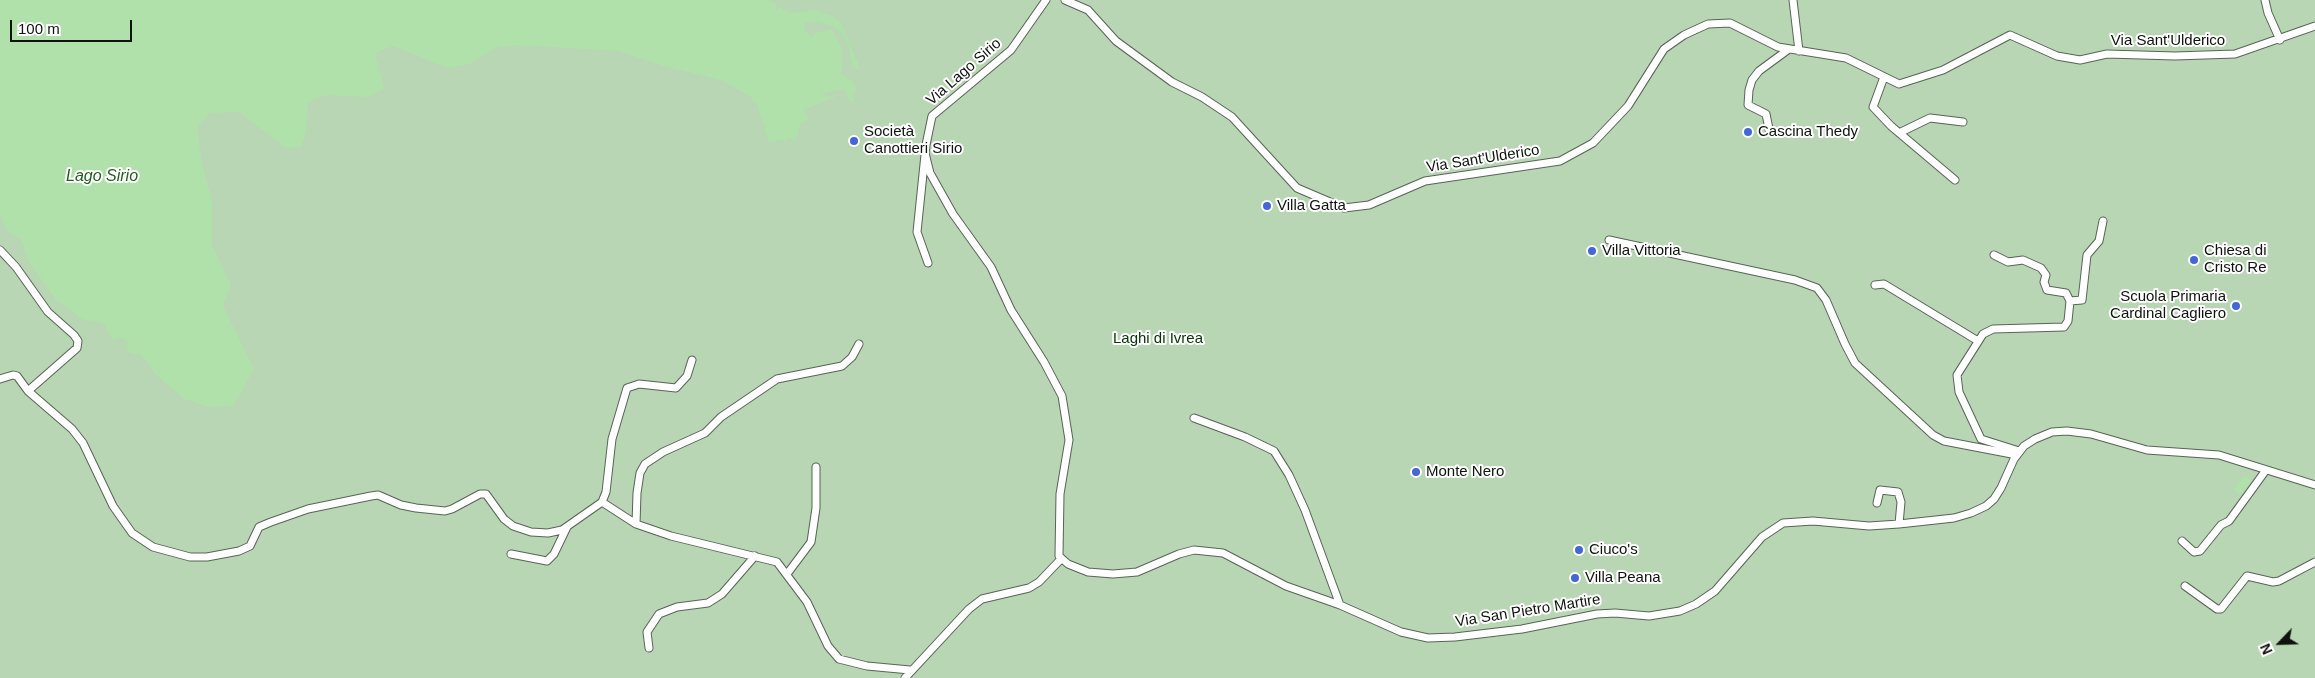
<!DOCTYPE html>
<meta charset="utf-8">
<style>
body{margin:0}
#map{position:relative;width:2315px;height:678px;overflow:hidden;background:#e0eede;font-family:Helvetica,sans-serif}
canvas{display:block}
.north{position:absolute;left:2255px;top:618px;width:50px;height:50px;-webkit-text-stroke:4px #fff;paint-order:stroke;rotate:246deg;font-size:14px;font-weight:700;line-height:20px;text-align:center;color:#0e130d}
.north::after{content:'';display:block;margin:auto;width:18px;height:22px;background:#0e130d;clip-path:polygon(50% 0,100% 100%,50% 72%,0 100%)}
.scale{position:absolute;left:10px;top:20px;width:122px;height:22px;box-sizing:border-box;border:2px solid #0e130d;border-top:0;padding-left:6px;font-size:15px;line-height:18px;white-space:nowrap;color:#0e130d;-webkit-text-stroke:4px #fff;paint-order:stroke}
</style>
<div id="map">
<canvas width="2315" height="678"></canvas>
<div class="north">N</div>
<div class="scale">100 m</div>
</div>
<script>
const ctx = document.querySelector('canvas').getContext('2d');
ctx.lineJoin = 'round';
function paint(path, color) {
  ctx.fillStyle = color;
  ctx.fill(path, 'evenodd');
}
function toPath(rows) {
  const path = new Path2D();
  for (const r of rows) {
    path.moveTo(r[0], r[1]);
    for (let i = 2; i < r.length; i += 2) path.lineTo(r[i], r[i + 1]);
  }
  return path;
}
function stroke(path, color, width, dash) {
  ctx.strokeStyle = color;
  ctx.lineWidth = width;
  ctx.lineCap = dash ? 'butt' : 'round';
  ctx.setLineDash(dash || []);
  ctx.stroke(path);
}
function drawText(font, color, halo, rows, align = 'center') {
  ctx.font = font + ' Helvetica,sans-serif';
  ctx.lineWidth = 4;
  ctx.setLineDash([]);
  ctx.textBaseline = 'middle';
  ctx.strokeStyle = halo;
  ctx.fillStyle = color;
  for (const [text, x, y, turn = 0] of rows) {
    ctx.save();
    ctx.translate(x, y);
    ctx.rotate((+turn || 0) * Math.PI / 180);
    ctx.textAlign = isNaN(turn) ? turn : align;
    if (halo) ctx.strokeText(text, 0, 0);
    ctx.fillText(text, 0, 0);
    ctx.restore();
  }
}
paint(toPath([
 [0,0,2315,0,2315,678,0,678]
]), '#b8d5b4');
paint(toPath([
 [0,0,769,0,776,5,775,12,779,7,792,13,816,10,833,16,841,23,860,68,859,70,852,66,849,46,843,35,836,28,819,21,804,22,805,31,811,37,813,37,812,34,821,32,831,29,833,32,843,52,841,74,854,82,856,89,853,98,854,101,851,103,844,89,822,93,826,97,841,94,804,110,808,119,800,124,796,140,789,138,784,141,780,140,769,142,757,103,753,103,752,98,721,80,664,66,619,51,518,45,495,48,470,64,448,68,393,46,375,53,384,89,368,97,326,95,308,102,306,130,301,147,286,148,239,112,210,113,197,128,202,164,212,200,212,245,231,285,223,305,254,370,233,406,209,407,184,399,155,374,149,364,139,353,132,354,129,352,126,348,128,342,125,339,121,337,113,340,105,329,106,324,82,319,56,300,29,262,21,239,13,235,5,227,0,214],
 [2245,475,2252,480,2240,495,2233,490]
]), '#b0e1aa');
const minor = toPath([
 [1065,0,1088,10,1116,41,1172,82,1202,97,1232,117,1297,188,1344,208,1369,205,1425,181,1560,161,1593,143,1628,106,1664,49,1684,35,1708,24,1730,23,1778,47,1846,58,1899,84,1943,70,2010,35,2057,56,2080,60,2107,54,2175,56,2235,54,2315,26],
 [1793,0,1799,51],
 [2265,0,2268,13,2280,40],
 [1884,77,1873,107,1891,126,1955,180],
 [1769,129,1766,114,1748,105,1749,90,1752,80,1759,71,1789,49],
 [1899,133,1930,118,1963,122],
 [925,153,930,173,953,214,991,267,1011,310,1044,362,1062,396,1069,440,1060,494,1059,556,1068,564,1088,572,1113,574,1137,572,1179,554,1194,550,1223,553,1286,586,1340,605,1401,632,1428,638,1455,637,1522,629,1597,614,1615,613,1649,616,1680,611,1696,604,1715,591,1762,537,1783,523,1813,521,1869,526,1899,524,1954,518,1971,513,1986,506,1994,499,2001,488,2014,459,2024,446,2035,439,2052,432,2067,431,2091,434,2147,450,2219,455,2315,485],
 [1609,240,1795,280,1817,288,1826,300,1845,344,1855,363,1933,435,1944,441,2017,455],
 [0,250,16,267,48,312,74,335,78,341,77,348,28,391],
 [1994,255,2008,262,2023,260,2041,268,2046,275,2044,282,2047,290,2066,293,2070,301,2068,321,2064,327,1993,329,1983,334,1957,375,1959,392,1981,439,2019,451],
 [928,263,917,232,926,145,932,116,1011,50,1046,0],
 [1875,285,1884,284,1978,341],
 [2070,301,2082,300,2087,255,2099,241,2103,221],
 [0,379,13,375,17,376,28,391,72,429,83,443,113,506,132,533,153,547,190,557,207,557,239,551,250,546,259,527,271,522,308,509,371,496,378,495,401,505,416,508,445,511,452,509,480,494,486,494,504,519,513,526,531,532,548,533,562,530,602,502,606,492,612,439,627,388,639,384,676,388,687,376,692,360],
 [1194,418,1245,437,1274,451,1289,475,1305,510,1340,605],
 [602,502,636,524,671,536,777,562,807,602,828,646,839,659,867,666,910,670],
 [1877,503,1880,490,1898,492,1901,502,1899,524],
 [636,524,637,493,640,473,645,464,663,452,705,433,721,417,777,379,842,366,852,357,859,344],
 [2182,541,2194,552,2200,551,2221,525,2229,521,2266,470],
 [511,554,547,561,554,554,567,527],
 [787,574,811,542,816,508,816,467],
 [2185,586,2217,609,2221,609,2247,576,2273,582,2279,581,2315,562],
 [649,648,647,632,659,614,677,607,708,603,722,594,755,556],
 [905,678,969,609,982,599,1029,588,1039,582,1061,559]
]);
stroke(minor, '#586457', 9);
stroke(minor, '#fff', 7);
for (const [x, y, r, color] of [
 [1748,132,5,"#4466d8"],
 [854,141,5,"#4466d8"],
 [1267,206,5,"#4466d8"],
 [1592,251,5,"#4466d8"],
 [2194,260,5,"#4466d8"],
 [2236,306,5,"#4466d8"],
 [1416,472,5,"#4466d8"],
 [1579,550,5,"#4466d8"],
 [1575,578,5,"#4466d8"]
]) {
  const dot = new Path2D();
  dot.arc(x, y, r, 0, 2 * Math.PI);
  ctx.fillStyle = color;
  ctx.fill(dot);
  stroke(dot, '#fff', 2);
}
drawText('15px', '#0e130d', '#fff', [
 ["Via Sant'Ulderico",2168,41],
 ["Via Lago Sirio",964,72,-41],
 ["Via Sant'Ulderico",1483,159,-9],
 ["Via San Pietro Martire",1528,611,-9]
]);
drawText('15px', '#0e130d', '#fff', [
 ["Società",864,132],
 ["Canottieri Sirio",864,149],
 ["Cascina Thedy",1758,132],
 ["Villa Gatta",1277,206],
 ["Villa Vittoria",1602,251],
 ["Chiesa di",2204,251],
 ["Cristo Re",2204,268],
 ["Scuola Primaria",2226,297,"right"],
 ["Cardinal Cagliero",2226,314,"right"],
 ["Monte Nero",1426,472],
 ["Ciuco's",1589,550],
 ["Villa Peana",1585,578]
], 'left');
drawText('15px', '#023500', '#fff', [
 ["Laghi di Ivrea",1158,339]
]);
drawText('italic 16px', '#1e5f19', '#fff', [
 ["Lago Sirio",102,177]
]);
</script>
